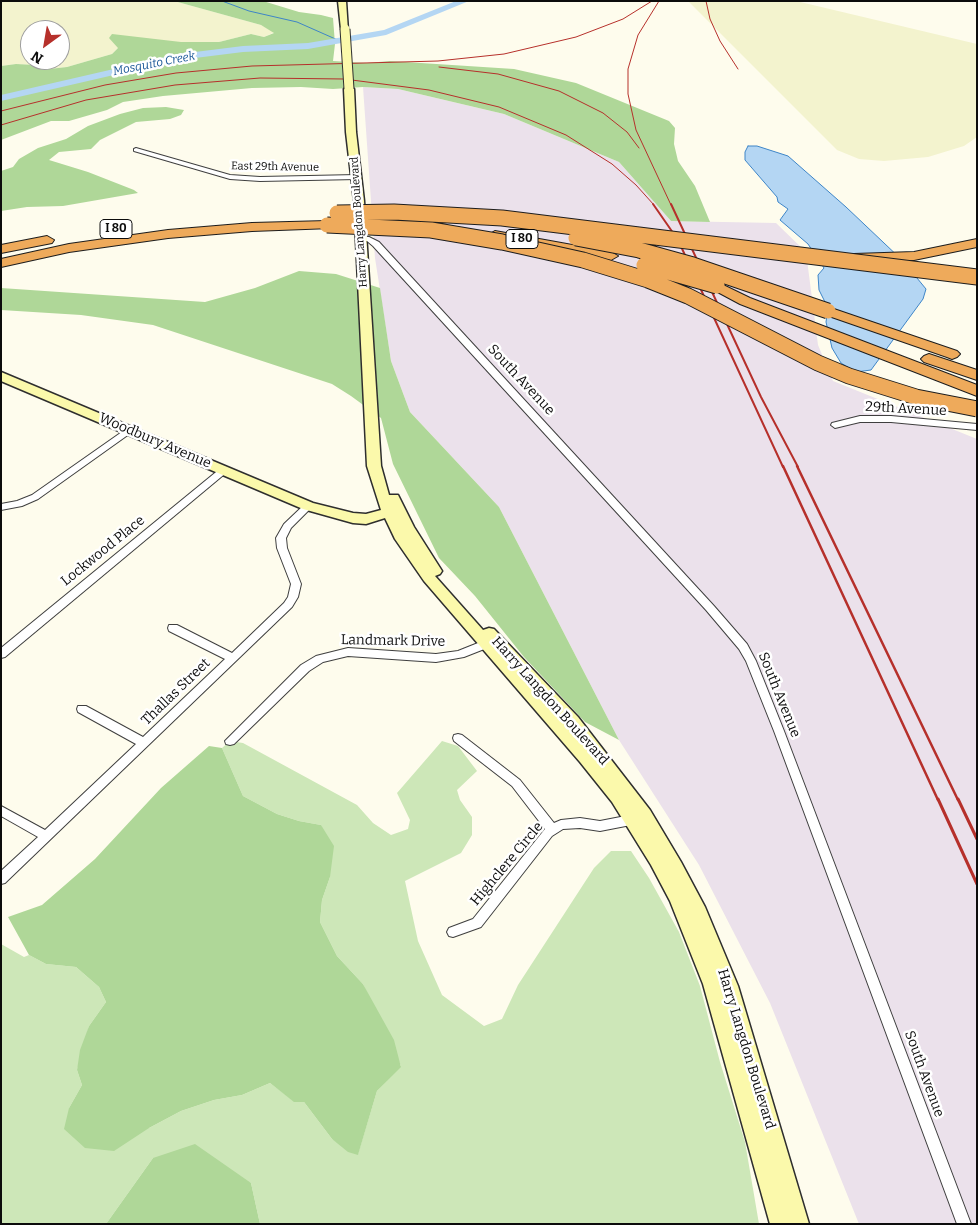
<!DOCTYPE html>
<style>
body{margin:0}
#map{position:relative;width:978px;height:1225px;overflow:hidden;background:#fefced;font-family:Bitter,serif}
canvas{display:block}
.frame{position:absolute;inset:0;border:2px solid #0c0c0c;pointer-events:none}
.north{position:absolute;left:20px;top:20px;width:50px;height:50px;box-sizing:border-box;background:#fff;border:1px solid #9e9e9e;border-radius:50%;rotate:212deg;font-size:14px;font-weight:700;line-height:20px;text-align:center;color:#0c0c0c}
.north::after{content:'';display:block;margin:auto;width:18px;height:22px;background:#b6302b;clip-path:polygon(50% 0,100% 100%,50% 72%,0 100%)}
</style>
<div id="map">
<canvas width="978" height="1225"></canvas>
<div class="frame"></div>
<div class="north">N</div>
</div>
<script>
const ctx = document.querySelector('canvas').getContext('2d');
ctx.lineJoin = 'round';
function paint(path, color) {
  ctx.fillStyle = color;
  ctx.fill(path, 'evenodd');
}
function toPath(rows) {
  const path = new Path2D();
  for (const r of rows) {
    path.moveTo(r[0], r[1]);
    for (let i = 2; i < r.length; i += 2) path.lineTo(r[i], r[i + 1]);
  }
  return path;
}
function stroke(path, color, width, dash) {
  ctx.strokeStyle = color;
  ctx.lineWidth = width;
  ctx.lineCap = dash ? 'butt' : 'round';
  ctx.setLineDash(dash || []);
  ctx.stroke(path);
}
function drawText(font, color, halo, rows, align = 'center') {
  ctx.font = font + ' Bitter,serif';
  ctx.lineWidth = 5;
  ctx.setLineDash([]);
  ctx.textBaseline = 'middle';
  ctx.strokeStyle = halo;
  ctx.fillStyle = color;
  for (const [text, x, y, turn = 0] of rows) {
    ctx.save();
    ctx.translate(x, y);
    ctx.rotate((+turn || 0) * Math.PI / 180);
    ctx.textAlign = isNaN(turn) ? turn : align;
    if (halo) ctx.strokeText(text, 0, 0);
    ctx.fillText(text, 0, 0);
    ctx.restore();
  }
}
paint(toPath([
 [363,87,398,89,504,114,619,162,671,221,776,223,806,252,818,345,833,381,977,439,977,1224,859,1224,770,1003,699,865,619,740,499,507,410,412,391,361,375,258]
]), '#ebe1eb');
paint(toPath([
 [1,1,174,1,261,25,275,32,264,37,251,34,219,42,181,42,118,48,112,54,67,67,49,69,36,65,16,64,1,66],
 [30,30,60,30,60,60,30,60],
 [688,1,796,1,977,44,977,137,964,146,928,157,884,161,859,159,837,150]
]), '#f3f3ce');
paint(toPath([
 [230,741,243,743,357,805,373,823,391,835,408,829,410,820,397,793,442,741,458,746,477,771,457,790,460,800,472,817,472,835,461,853,405,881,418,941,442,995,484,1026,502,1019,518,985,594,868,611,851,631,851,649,878,679,932,700,986,720,1062,745,1142,759,1224,260,1224,251,1183,153,1158,106,1224,1,1224,1,944,24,957,29,955,46,964,76,967,99,987,106,1002,89,1026,77,1070,82,1085,69,1108,149,1128,181,1111,214,1100,242,1095,270,1083,294,1101,304,1102,332,1139,358,1154,377,1091,401,1066,363,984,337,956,320,922,322,900,330,877,321,825,299,821,277,814,243,796,222,748]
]), '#cde7b8');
paint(toPath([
 [174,1,263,1,299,12,321,15,333,18,335,44,333,61,367,63,390,61,514,69,576,83,669,121,675,128,674,144,678,161,695,186,710,222,671,221,619,162,504,114,398,89,363,87,333,89,301,87,252,88,163,96,123,102,107,110,69,121,51,121,1,140,1,66,16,64,36,65,49,69,67,67,112,54,118,48,109,38,112,34,181,42,219,42,251,34,264,37,274,33,261,25],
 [166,107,184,110,181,115,170,119,136,122,100,140,91,149,59,152,49,160,88,172,134,190,138,193,63,206,27,207,1,211,1,171,13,167,19,159,38,148,66,139,88,126,120,114,143,108],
 [299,271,336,274,380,288,391,361,410,412,499,507,619,740,585,722,524,657,475,596,439,558,393,464,381,418,351,396,332,384,153,325,81,315,1,310,1,288,205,302,255,288],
 [209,746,222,748,243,796,277,814,299,821,321,825,334,846,330,877,322,900,320,922,337,956,363,984,394,1040,401,1067,377,1091,358,1155,348,1152,332,1139,304,1102,294,1102,270,1083,242,1095,214,1100,181,1111,149,1128,114,1151,85,1148,64,1129,69,1108,82,1085,77,1070,80,1050,89,1026,106,1002,99,987,76,967,46,964,29,955,8,917,42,905,95,859,161,788],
 [195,1144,251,1183,260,1224,106,1224,153,1158]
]), '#afd798');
const water = toPath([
 [748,146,757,146,788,156,846,207,903,261,926,289,923,299,871,370,856,372,841,363,832,348,826,322,828,308,819,290,818,275,824,268,808,244,780,220,788,209,778,202,777,197,745,160,745,152,748,146]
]);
paint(water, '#b4d6f3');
stroke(water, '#3e85c7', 1);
stroke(toPath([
 [222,1,249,11,297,22,340,41]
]), '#3e85c7', 1);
paint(toPath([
 [456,1,469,1,386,35,308,49,243,52,179,60,1,101,1,95,179,54,243,46,308,43,384,30,456,1]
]), '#b4d6f3');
const minor = toPath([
 [136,148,230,175,260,177,357,175,360,177,357,179,260,181,230,179,134,151,134,149,136,148],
 [358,237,369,237,379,242,714,606,747,644,756,661,784,731,971,1224,957,1224,774,731,746,661,739,649,706,610,373,246,367,241,358,241,358,237],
 [860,416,891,416,977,424,977,430,891,422,860,422,835,428,831,425,832,423,860,416],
 [129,427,133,430,132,432,38,499,22,506,1,510,1,504,17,501,32,495,129,427],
 [224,467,228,470,227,472,5,657,1,658,1,648,221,468,224,467],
 [308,503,313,506,291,528,286,538,287,548,301,584,298,597,292,607,5,883,1,884,1,871,38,837,1,816,1,806,45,830,136,744,78,712,77,709,78,706,86,706,143,737,225,659,169,631,168,628,169,625,177,625,232,653,284,603,288,597,291,584,277,548,276,538,284,524,305,504,308,503],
 [493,637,497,638,498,641,497,644,464,657,436,662,348,656,323,662,309,671,234,744,230,745,226,744,225,741,301,665,316,656,348,648,436,654,458,651,493,637],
 [458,734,462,735,520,780,554,823,561,820,580,818,600,821,636,814,640,816,642,819,640,822,636,824,600,831,580,828,563,829,552,836,481,927,453,937,449,936,447,932,449,928,473,919,545,829,512,786,454,741,453,738,454,735,458,734]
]);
const secondary = toPath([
 [338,1,346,1,348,31,341,29,338,1],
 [349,86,354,89,356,132,364,201,381,466,389,495,398,495,414,527,442,571,440,574,435,576,483,630,489,628,494,629,578,717,650,810,681,862,705,907,738,986,809,1224,770,1224,703,984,670,901,651,865,612,802,580,762,424,581,395,539,385,518,366,524,353,523,303,509,1,381,1,372,313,503,353,513,366,514,381,510,367,466,354,201,346,132,344,89,349,86]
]);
const motorway = toPath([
 [327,221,334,225,332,228,252,231,168,238,69,252,1,267,1,259,69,244,168,230,252,223,327,221],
 [495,231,611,252,618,256,611,260,490,238,488,235,495,231],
 [47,236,54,240,52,243,1,253,1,245,47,236],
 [977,239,977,247,914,260,854,262,847,258,854,254,914,252,977,239],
 [717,282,750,298,977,385,977,396,740,304,712,289,710,286,712,283,717,282],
 [828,307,957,351,960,354,957,357,952,359,947,357,823,314,821,311,823,308,828,307],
 [929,354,977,370,977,380,924,362,921,359,924,356,929,354]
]);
stroke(minor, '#3f3f3f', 2);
stroke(secondary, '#2e2e2e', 3);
stroke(motorway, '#1d1d1d', 2);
paint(minor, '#fff');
paint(secondary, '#fbf9ab');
paint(motorway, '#eeaa5b');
stroke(toPath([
 [659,1,638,35,628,69,628,94,636,130,671,205],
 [706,1,710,19,720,41,738,69],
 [439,67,498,74,559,91,603,113,627,132,639,148],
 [1,111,105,85,176,73,252,66,438,61,504,54,576,37,623,19,652,1],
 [1,125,86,100,175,85,260,78,344,79,429,90,499,107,566,135,612,164,636,185,654,205]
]), '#b6302b', 1);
stroke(toPath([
 [653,204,678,240,783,467],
 [671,204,761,397,798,467]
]), '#b6302b', 2);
stroke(toPath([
 [783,466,938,800],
 [797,466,958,800]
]), '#b6302b', 2.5);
stroke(toPath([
 [938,799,977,884],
 [958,799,977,839]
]), '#b6302b', 3);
const secondaryBridge = toPath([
 [345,29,349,89]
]);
const motorwayBridge = toPath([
 [337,213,394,212,502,218,977,277],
 [327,225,431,230,502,242,583,260,648,280,688,296,818,363,849,376,916,397,977,409],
 [576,238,639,250,693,265,828,311],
 [644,265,717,286]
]);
stroke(secondaryBridge, '#2e2e2e', 11, []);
stroke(motorwayBridge, '#1d1d1d', 17, []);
stroke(secondaryBridge, '#fbf9ab', 9);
stroke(motorwayBridge, '#eeaa5b', 15);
drawText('11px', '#0c0c0c', '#fff', [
 ["East 29th Avenue",275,167,1],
 ["Harry Langdon Boulevard",359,222,-94]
]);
drawText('italic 12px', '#1c5898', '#fff', [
 ["Mosquito Creek",154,64,-11]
]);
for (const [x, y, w] of [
 [116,229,32],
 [522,239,32]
]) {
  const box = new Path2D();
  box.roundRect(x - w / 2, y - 9.5, w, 19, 4);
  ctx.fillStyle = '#fff';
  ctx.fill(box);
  stroke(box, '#0c0c0c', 1);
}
drawText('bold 12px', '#0c0c0c', null, [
 ["I 80",116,229],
 ["I 80",522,239]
]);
drawText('14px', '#0c0c0c', '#fff', [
 ["South Avenue",521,380,47],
 ["29th Avenue",906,409,3],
 ["Woodbury Avenue",155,441,23],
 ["Lockwood Place",103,551,-39],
 ["Landmark Drive",393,641,1],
 ["Thallas Street",176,692,-44],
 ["South Avenue",779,695,68],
 ["Harry Langdon Boulevard",550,701,48],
 ["Highclere Circle",507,864,-50],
 ["Harry Langdon Boulevard",746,1049,73],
 ["South Avenue",924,1074,70]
]);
</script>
